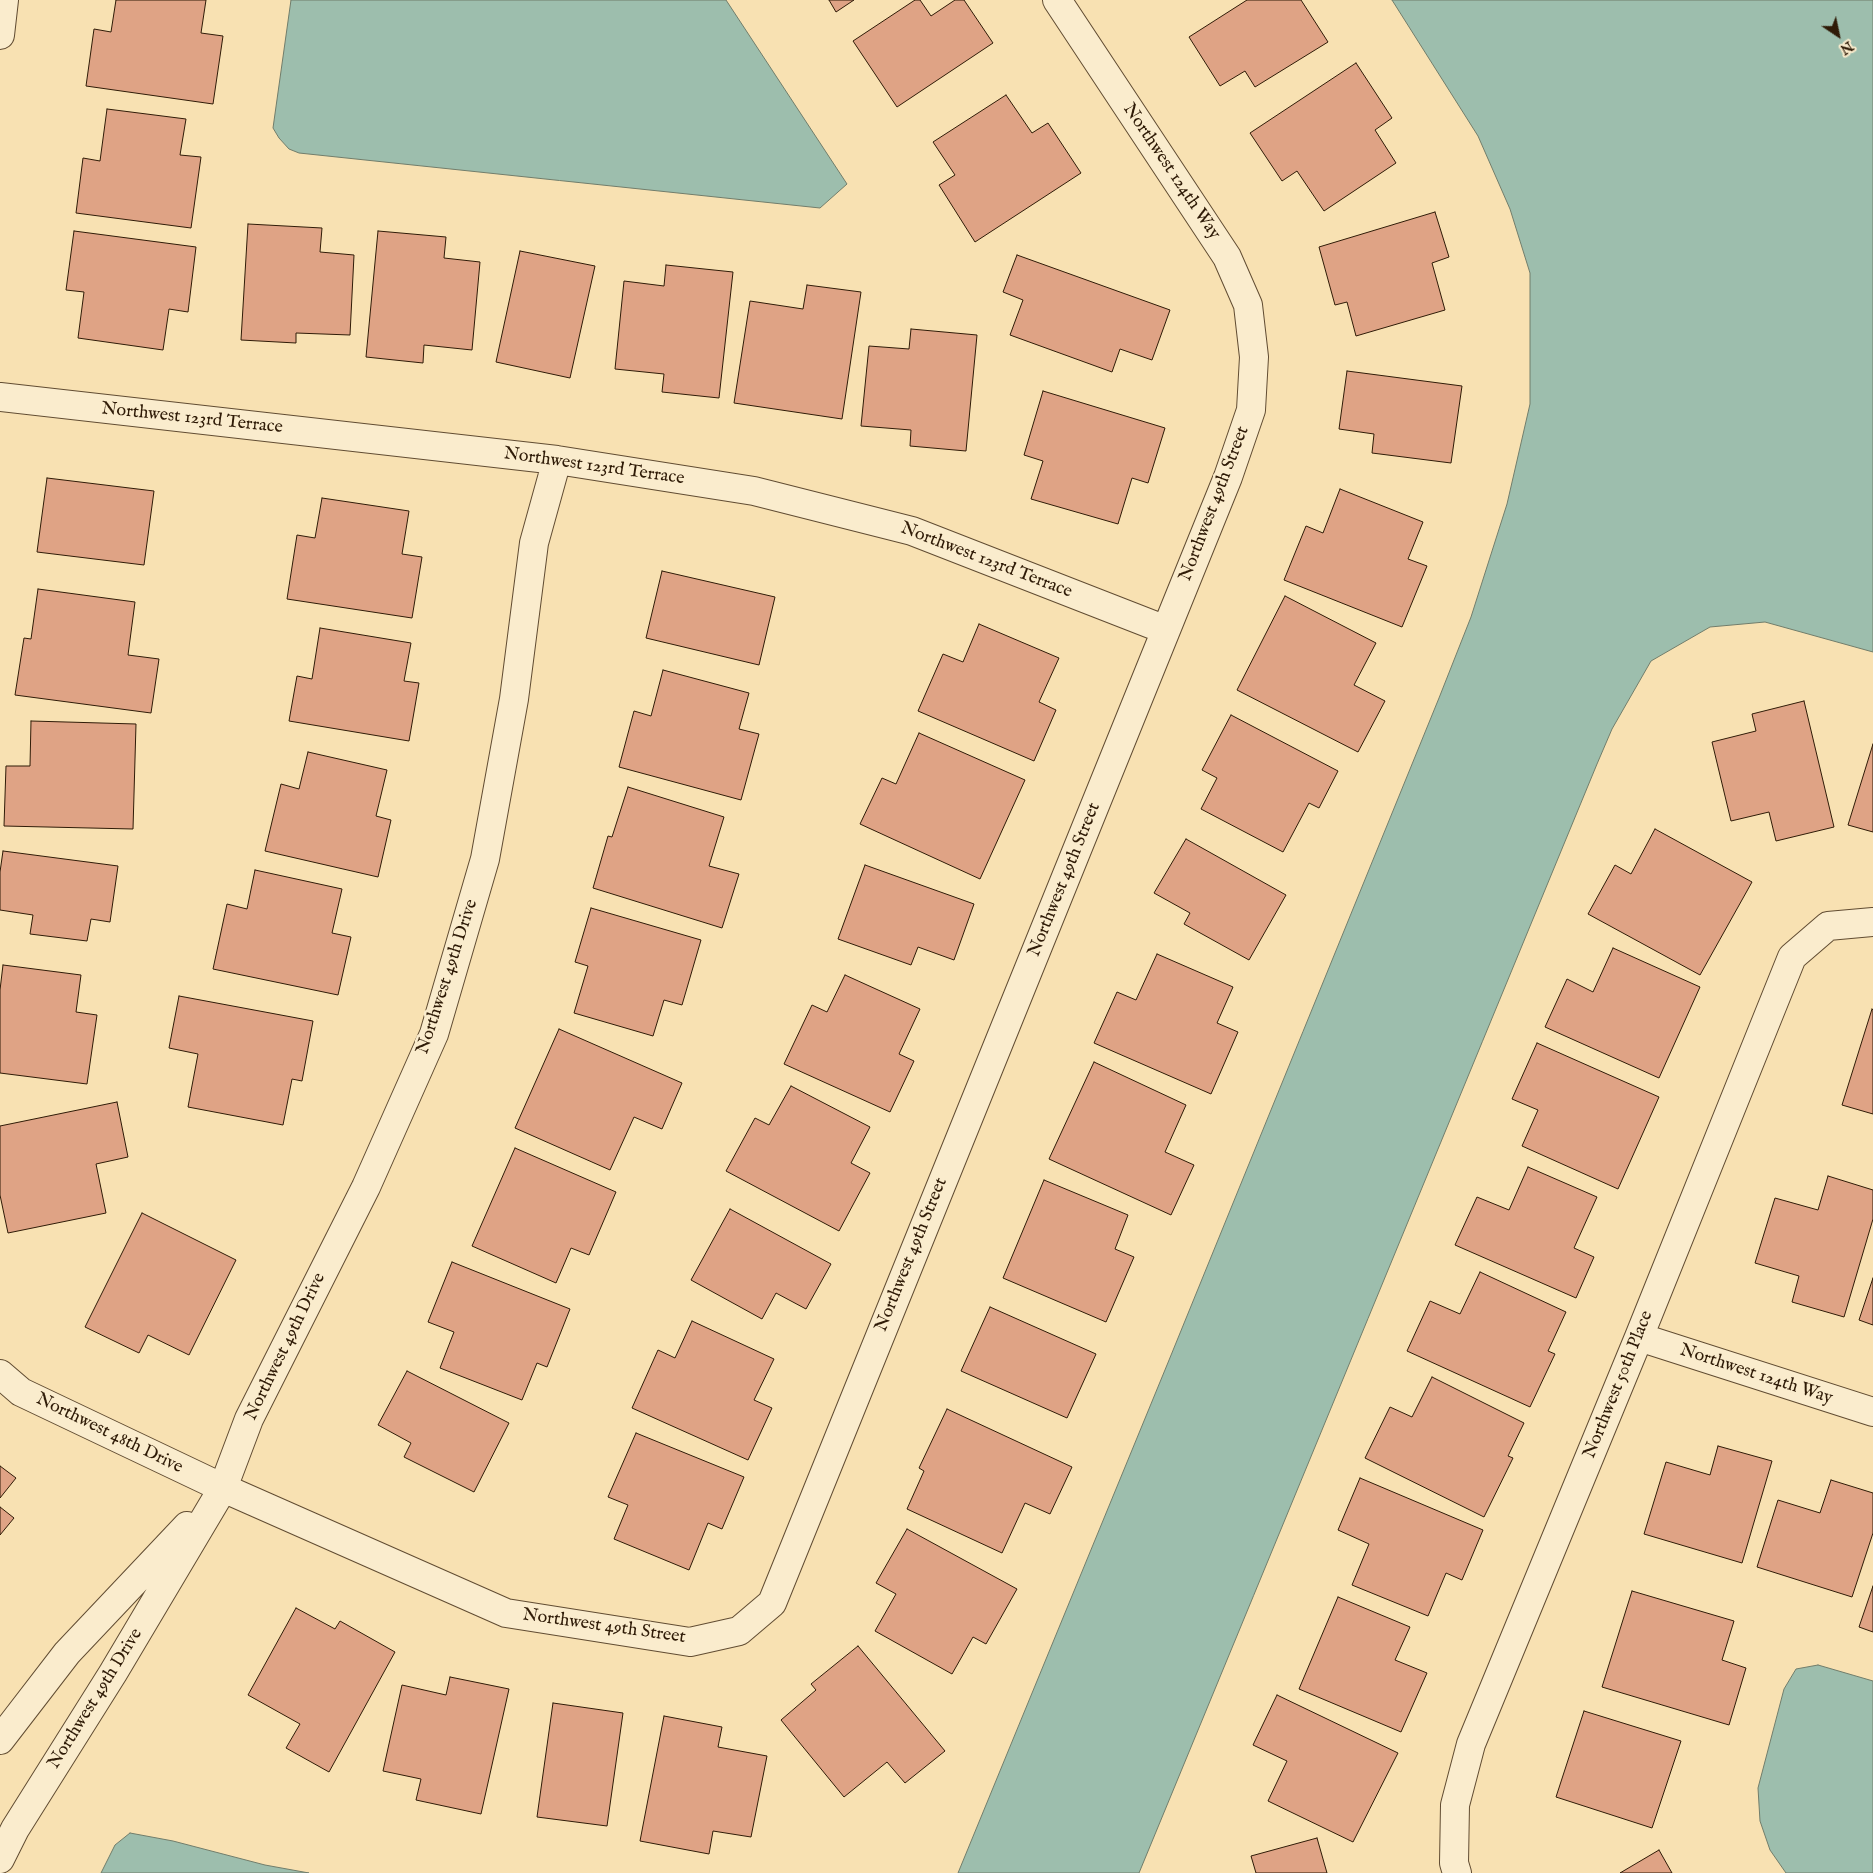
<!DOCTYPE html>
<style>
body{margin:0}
#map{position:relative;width:1873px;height:1873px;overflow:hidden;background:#f8e1b2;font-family:"IM FELL English",serif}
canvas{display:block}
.north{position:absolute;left:1813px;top:10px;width:50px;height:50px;-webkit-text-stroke:4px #faeccd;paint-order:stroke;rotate:146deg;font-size:14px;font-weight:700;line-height:20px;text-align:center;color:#2f1b07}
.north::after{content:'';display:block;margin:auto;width:18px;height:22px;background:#2f1b07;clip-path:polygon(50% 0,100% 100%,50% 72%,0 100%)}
</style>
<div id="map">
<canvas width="1873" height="1873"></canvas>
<div class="north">N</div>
</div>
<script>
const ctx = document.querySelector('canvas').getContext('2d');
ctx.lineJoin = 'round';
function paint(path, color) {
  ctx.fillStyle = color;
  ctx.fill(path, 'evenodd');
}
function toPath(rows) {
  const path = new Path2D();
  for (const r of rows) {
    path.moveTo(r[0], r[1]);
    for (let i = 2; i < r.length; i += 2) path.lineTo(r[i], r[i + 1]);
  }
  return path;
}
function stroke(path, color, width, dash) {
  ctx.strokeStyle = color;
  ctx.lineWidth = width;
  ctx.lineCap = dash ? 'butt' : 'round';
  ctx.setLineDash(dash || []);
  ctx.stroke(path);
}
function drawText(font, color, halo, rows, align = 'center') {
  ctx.font = font + ' "IM FELL English",serif';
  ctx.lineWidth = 5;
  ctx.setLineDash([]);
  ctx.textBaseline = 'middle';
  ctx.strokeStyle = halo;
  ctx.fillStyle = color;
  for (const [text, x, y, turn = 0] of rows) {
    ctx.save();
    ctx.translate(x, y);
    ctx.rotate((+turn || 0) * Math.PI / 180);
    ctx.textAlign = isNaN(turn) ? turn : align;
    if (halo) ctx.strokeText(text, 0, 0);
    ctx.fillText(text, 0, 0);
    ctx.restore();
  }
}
const water = toPath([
 [291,0,726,0,847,184,820,208,299,153,289,149,279,138,273,128,291,0],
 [1392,0,1873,0,1873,652,1765,622,1710,627,1651,661,1612,729,1597,764,1139,1873,958,1873,1167,1365,1439,698,1471,617,1507,504,1530,404,1530,273,1510,209,1478,136,1392,0],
 [1818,1665,1873,1681,1873,1873,1786,1873,1770,1850,1760,1821,1758,1788,1784,1689,1796,1669,1818,1665],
 [130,1833,173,1841,265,1865,309,1873,101,1873,115,1845,130,1833]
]);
paint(water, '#9dbead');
stroke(water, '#717d6b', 1);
const building = toPath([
 [116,0,206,0,201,33,223,36,213,104,86,86,94,29,111,32,116,0],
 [829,0,854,0,836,12,829,0],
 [915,0,920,0,931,16,955,0,964,0,993,43,897,107,853,41,915,0],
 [1247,0,1301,0,1328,42,1255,87,1245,71,1220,86,1189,37,1247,0],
 [1356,63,1392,118,1375,130,1396,163,1324,211,1297,171,1282,181,1250,133,1356,63],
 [1006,95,1032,133,1048,123,1081,173,975,242,939,185,955,175,933,142,1006,95],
 [107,109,186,119,180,155,201,157,191,228,76,213,83,158,100,161,107,109],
 [1435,212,1449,257,1432,263,1445,310,1356,336,1347,302,1335,305,1319,247,1435,212],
 [248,224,322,228,320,252,354,255,350,335,296,333,296,343,241,340,248,224],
 [74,231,196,247,188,312,169,309,163,350,78,338,84,292,66,290,74,231],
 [378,231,446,237,444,258,480,262,472,350,424,345,423,363,366,357,378,231],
 [520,251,595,266,570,378,496,362,520,251],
 [1017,255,1170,310,1152,360,1120,349,1112,372,1010,335,1023,300,1003,292,1017,255],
 [666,265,733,272,719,398,662,392,664,374,615,369,624,281,664,286,666,265],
 [807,285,861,292,842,419,734,403,750,301,803,309,807,285],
 [911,329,977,335,966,451,910,446,911,430,861,426,869,346,909,349,911,329],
 [1347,371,1462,386,1451,463,1372,453,1374,434,1339,429,1347,371],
 [1043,391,1165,428,1148,483,1132,478,1118,524,1031,499,1043,461,1024,455,1043,391],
 [47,478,154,491,144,565,37,552,47,478],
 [1340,489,1423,522,1408,559,1427,566,1402,627,1284,580,1306,526,1323,533,1340,489],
 [322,498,409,511,402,554,422,557,412,618,287,599,297,535,315,538,322,498],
 [662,571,775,597,759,665,646,638,662,571],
 [38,589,135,602,128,655,159,659,151,713,15,695,24,638,31,639,38,589],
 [1285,596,1376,643,1354,685,1385,701,1358,752,1237,690,1285,596],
 [979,624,1059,658,1039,702,1056,710,1034,761,918,711,943,654,963,662,979,624],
 [320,628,411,643,404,681,419,683,409,741,289,721,297,676,312,679,320,628],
 [663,670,749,693,739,729,759,734,741,800,619,767,634,711,651,716,663,670],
 [1804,701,1834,827,1776,841,1769,812,1731,821,1712,742,1756,731,1752,714,1804,701],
 [1231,715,1338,771,1319,808,1309,803,1283,852,1201,809,1217,778,1202,770,1231,715],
 [31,721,136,724,133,829,4,826,6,766,30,766,31,721],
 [919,733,1025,780,980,879,860,824,882,778,896,784,919,733],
 [1873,744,1873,832,1848,825,1873,744],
 [308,752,387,770,376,816,391,820,378,877,265,851,281,784,299,789,308,752],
 [628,787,724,817,709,866,739,874,722,928,593,888,608,836,612,837,628,787],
 [1655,829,1752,882,1700,975,1588,914,1615,865,1631,874,1655,829],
 [1186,839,1286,895,1249,960,1184,924,1190,913,1154,893,1186,839],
 [3,851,118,866,110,922,91,919,87,941,30,934,33,915,0,910,0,872,3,851],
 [865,865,974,904,954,960,918,947,911,965,838,939,865,865],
 [255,870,342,889,332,933,351,937,338,995,213,969,227,904,247,909,255,870],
 [591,908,701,940,682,1005,664,1000,653,1036,574,1013,588,966,575,962,591,908],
 [1613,948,1700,987,1659,1078,1545,1027,1567,979,1593,992,1613,948],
 [1157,954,1233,987,1217,1023,1238,1032,1211,1094,1094,1043,1117,992,1136,1000,1157,954],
 [3,965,81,975,76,1012,97,1015,87,1084,0,1073,0,990,3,965],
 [845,975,920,1009,899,1054,914,1061,890,1112,784,1064,812,1005,827,1012,845,975],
 [179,996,313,1021,302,1081,292,1079,283,1125,188,1107,198,1054,169,1048,179,996],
 [1872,1009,1873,1010,1873,1114,1842,1105,1872,1009],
 [559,1029,682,1083,662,1129,634,1117,610,1170,515,1128,559,1029],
 [1537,1043,1659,1097,1618,1189,1522,1146,1538,1110,1512,1099,1537,1043],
 [1094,1062,1186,1105,1165,1152,1194,1165,1171,1215,1049,1159,1094,1062],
 [791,1086,870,1127,851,1163,870,1173,839,1231,726,1171,755,1118,769,1125,791,1086],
 [117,1102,128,1157,96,1164,106,1213,8,1233,0,1195,0,1126,117,1102],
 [515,1148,616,1192,589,1255,571,1248,556,1283,472,1246,515,1148],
 [1528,1167,1597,1197,1574,1248,1594,1257,1576,1298,1455,1245,1477,1197,1509,1210,1528,1167],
 [1828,1176,1873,1190,1873,1219,1844,1317,1792,1302,1799,1276,1755,1263,1775,1198,1818,1210,1828,1176],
 [1044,1180,1128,1215,1115,1249,1134,1257,1106,1322,1003,1278,1044,1180],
 [730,1209,831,1264,806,1309,776,1293,762,1319,691,1280,730,1209],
 [142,1213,236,1260,189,1355,148,1335,139,1353,85,1327,142,1213],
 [452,1262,570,1309,547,1367,537,1363,522,1400,440,1368,454,1332,428,1322,452,1262],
 [1480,1272,1566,1312,1548,1351,1555,1354,1530,1407,1407,1351,1430,1301,1460,1314,1480,1272],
 [1873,1278,1873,1325,1859,1320,1873,1278],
 [990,1307,1096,1354,1067,1418,961,1371,990,1307],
 [692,1321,774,1359,754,1400,772,1408,748,1460,632,1408,658,1350,675,1358,692,1321],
 [407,1371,509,1423,474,1492,404,1457,411,1443,378,1425,407,1371],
 [1432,1377,1524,1423,1508,1456,1513,1458,1484,1517,1365,1458,1390,1407,1412,1417,1432,1377],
 [947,1409,1072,1467,1050,1514,1025,1503,1002,1553,907,1509,924,1471,919,1468,947,1409],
 [636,1433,744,1477,722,1529,708,1523,689,1570,614,1539,628,1505,608,1497,636,1433],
 [1718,1446,1772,1461,1742,1563,1644,1534,1666,1462,1710,1475,1718,1446],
 [0,1466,16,1478,0,1498,0,1466],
 [1360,1478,1483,1530,1462,1580,1446,1573,1428,1616,1352,1585,1369,1544,1338,1530,1360,1478],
 [1831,1480,1873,1493,1873,1533,1852,1597,1757,1567,1778,1500,1820,1513,1831,1480],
 [0,1507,14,1518,0,1535,0,1507],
 [907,1529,1017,1589,986,1644,973,1637,952,1674,875,1631,896,1594,876,1583,907,1529],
 [1873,1586,1873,1632,1859,1627,1873,1586],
 [1632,1591,1734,1621,1722,1660,1746,1668,1729,1725,1602,1687,1632,1591],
 [1338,1597,1410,1627,1395,1660,1427,1673,1401,1732,1299,1689,1338,1597],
 [296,1608,335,1629,340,1621,395,1652,329,1772,286,1748,300,1724,248,1695,296,1608],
 [858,1646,945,1751,905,1783,887,1762,844,1797,781,1720,816,1690,811,1684,858,1646],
 [450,1677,509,1689,481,1814,416,1800,421,1779,383,1771,402,1685,446,1695,450,1677],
 [1277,1695,1398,1753,1353,1842,1268,1801,1287,1761,1253,1745,1277,1695],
 [553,1703,623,1713,607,1826,537,1817,553,1703],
 [1584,1711,1681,1741,1652,1828,1556,1797,1584,1711],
 [664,1716,722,1727,718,1747,767,1756,751,1837,713,1831,709,1854,640,1841,664,1716],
 [1317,1838,1327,1873,1256,1873,1251,1856,1317,1838],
 [1659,1850,1672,1873,1620,1873,1659,1850]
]);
paint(building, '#dfa385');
stroke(building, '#2f1b07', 1);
const street = toPath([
 [0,35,4,0],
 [0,397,557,460,754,491,912,531,1166,630],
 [1639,1337,1873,1412],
 [0,1374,21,1392,223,1488,506,1613,690,1642,739,1631,772,1603,1166,630,1228,477,1251,410,1254,357,1248,305,1227,257,1057,0],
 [0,1740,67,1653,187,1526],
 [0,1859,15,1829,113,1673,223,1488,249,1419,366,1187,434,1034,485,859,514,699,534,543,557,460],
 [1457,1873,1454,1863,1455,1805,1471,1744,1639,1337,1792,957,1828,926,1873,922]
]);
stroke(street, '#614c32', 30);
stroke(street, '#faeccd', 28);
drawText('18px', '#2f1b07', '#faeccd', [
 ["Northwest 124th Way",1171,172,56],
 ["Northwest 123rd Terrace",192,419,6],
 ["Northwest 123rd Terrace",594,467,8],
 ["Northwest 49th Street",1215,504,-69],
 ["Northwest 123rd Terrace",986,561,21],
 ["Northwest 49th Street",1065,880,-68],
 ["Northwest 49th Drive",448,977,-72],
 ["Northwest 49th Street",912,1255,-68],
 ["Northwest 49th Drive",286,1347,-64],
 ["Northwest 124th Way",1756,1375,18],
 ["Northwest 50th Place",1619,1385,-68],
 ["Northwest 48th Drive",109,1434,26],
 ["Northwest 49th Street",604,1627,8],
 ["Northwest 49th Drive",96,1699,-58]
]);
</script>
